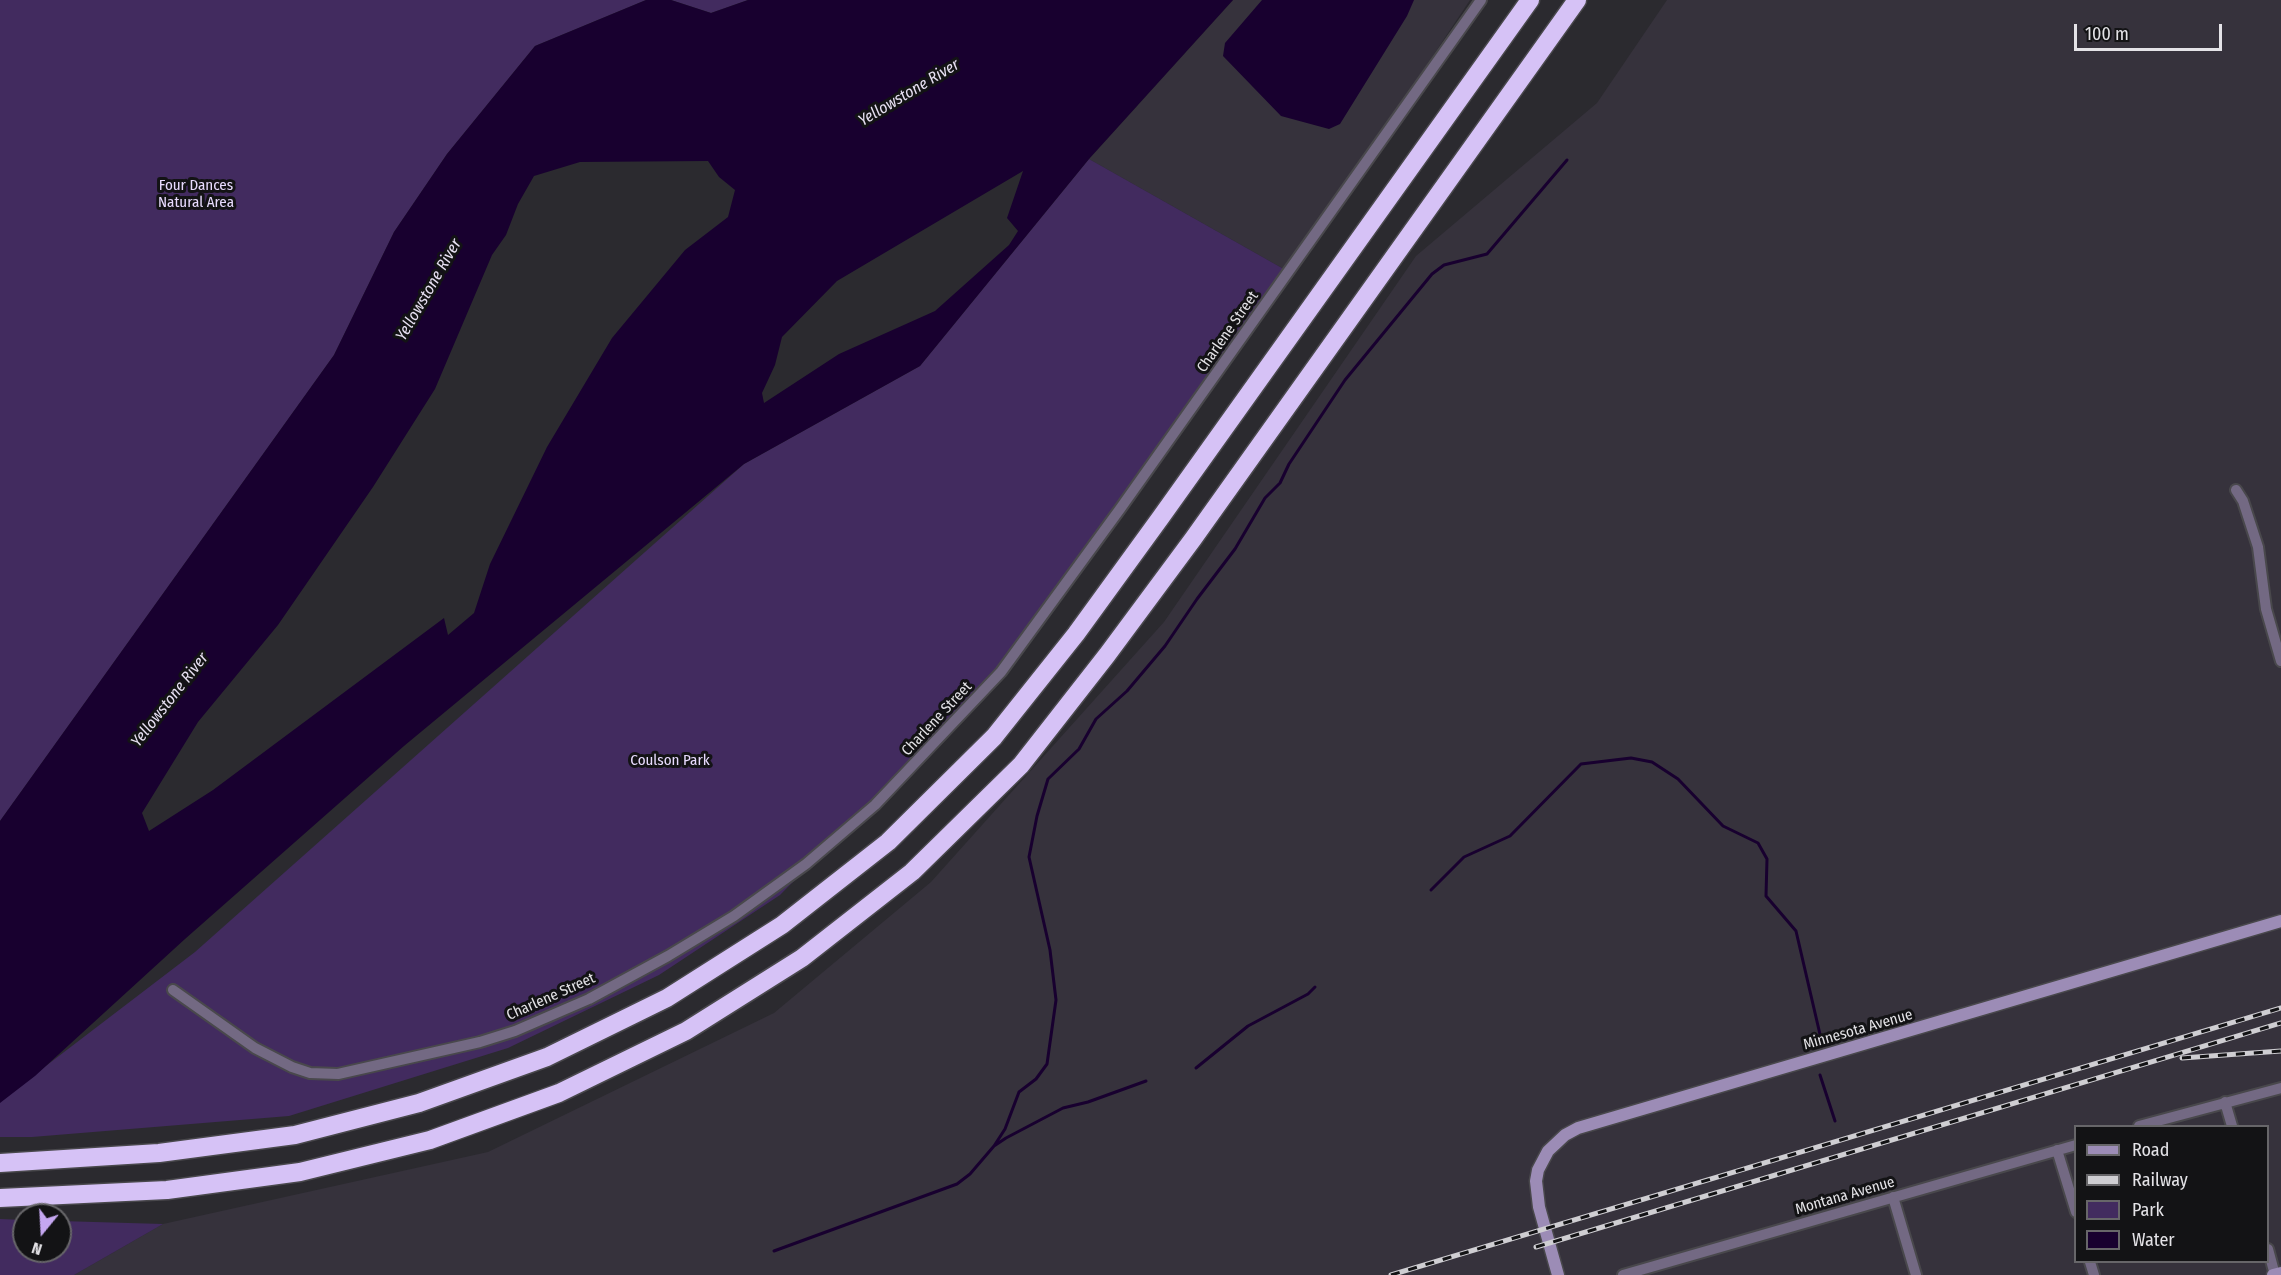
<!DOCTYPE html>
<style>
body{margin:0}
#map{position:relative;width:2281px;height:1275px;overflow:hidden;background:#2b2a2f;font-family:"Fira Sans Condensed",sans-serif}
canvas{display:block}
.legend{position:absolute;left:2074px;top:1125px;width:195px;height:138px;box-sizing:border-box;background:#131315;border:2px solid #676669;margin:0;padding:8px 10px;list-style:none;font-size:18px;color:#e4e3e7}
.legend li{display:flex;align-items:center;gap:12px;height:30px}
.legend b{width:30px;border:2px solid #676669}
.north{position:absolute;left:12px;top:1203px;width:60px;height:60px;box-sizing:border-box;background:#131315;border:2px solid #676669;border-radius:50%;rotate:198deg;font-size:16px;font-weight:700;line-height:24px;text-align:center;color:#e4e3e7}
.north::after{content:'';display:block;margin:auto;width:21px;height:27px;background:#c5a7f1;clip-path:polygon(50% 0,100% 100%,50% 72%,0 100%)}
.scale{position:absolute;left:2074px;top:24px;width:148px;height:27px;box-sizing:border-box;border:3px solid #e4e3e7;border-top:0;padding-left:8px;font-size:18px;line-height:21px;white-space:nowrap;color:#e4e3e7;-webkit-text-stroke:4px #131315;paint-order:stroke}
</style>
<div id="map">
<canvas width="2281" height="1275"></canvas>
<ul class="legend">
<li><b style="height:8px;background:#9c8cb6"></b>Road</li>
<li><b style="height:8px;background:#cfced2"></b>Railway</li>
<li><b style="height:16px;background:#422b5f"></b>Park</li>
<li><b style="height:16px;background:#18002f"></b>Water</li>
</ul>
<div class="north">N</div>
<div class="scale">100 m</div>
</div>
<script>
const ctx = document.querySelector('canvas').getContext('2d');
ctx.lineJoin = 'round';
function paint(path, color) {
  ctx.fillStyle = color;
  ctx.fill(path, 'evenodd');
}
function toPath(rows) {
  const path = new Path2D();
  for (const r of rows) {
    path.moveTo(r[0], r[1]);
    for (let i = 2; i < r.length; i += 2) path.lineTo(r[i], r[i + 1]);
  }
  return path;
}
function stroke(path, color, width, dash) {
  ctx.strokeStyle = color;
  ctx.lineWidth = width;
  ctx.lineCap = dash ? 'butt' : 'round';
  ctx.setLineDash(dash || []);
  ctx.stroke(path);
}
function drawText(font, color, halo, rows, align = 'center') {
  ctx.font = font + ' "Fira Sans Condensed",sans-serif';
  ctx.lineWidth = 6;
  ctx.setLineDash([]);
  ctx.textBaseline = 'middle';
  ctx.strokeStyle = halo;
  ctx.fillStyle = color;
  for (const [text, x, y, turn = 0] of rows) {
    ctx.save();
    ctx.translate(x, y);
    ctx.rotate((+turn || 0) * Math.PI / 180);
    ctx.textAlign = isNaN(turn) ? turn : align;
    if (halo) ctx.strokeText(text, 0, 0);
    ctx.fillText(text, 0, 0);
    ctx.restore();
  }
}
paint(toPath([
 [1233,0,1470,0,1289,272,1089,159],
 [1667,0,2281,0,2281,1089,2149,1126,2076,1126,2076,1262,2268,1262,2268,1126,2152,1126,2281,1091,2281,1275,74,1275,163,1224,488,1152,774,1013,931,882,1164,622,1416,256,1597,103]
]), '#36323c');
paint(toPath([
 [0,0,646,0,535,46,447,154,394,232,334,355,0,821],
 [671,0,748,0,711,13],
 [1089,159,1289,272,1001,672,780,895,659,975,508,1048,289,1116,32,1137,0,1137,0,1101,195,952,744,464,920,366],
 [0,1219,24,1220,24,1251,60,1251,60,1221,163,1224,74,1275,0,1275]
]), '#422b5f');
paint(toPath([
 [646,0,671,0,711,13,748,0,1233,0,1089,159,920,366,744,464,404,746,185,939,35,1076,0,1103,0,821,334,355,394,232,447,154,535,46],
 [708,161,719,177,735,190,728,217,685,250,612,338,547,447,490,564,474,613,448,635,444,618,213,790,149,831,142,813,198,722,278,625,373,487,435,389,492,255,506,235,518,204,534,176,580,162],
 [1023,171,1007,218,1018,231,1009,245,935,311,839,354,764,403,762,393,775,365,782,337,837,281],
 [1262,0,1414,0,1407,16,1340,124,1329,129,1281,116,1223,56,1225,43]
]), '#18002f');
stroke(toPath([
 [1431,890,1464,857,1510,836,1581,764,1631,758,1652,762,1678,779,1723,826,1758,843,1767,859,1766,896,1796,931,1822,1043],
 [1196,1068,1248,1026,1308,994,1315,987],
 [1820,1075,1835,1121],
 [994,1146,1005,1129,1019,1092,1036,1079,1047,1064,1056,1000,1050,950,1029,857,1037,816,1048,779,1079,749,1096,719,1127,691,1165,646,1197,599,1235,549,1265,498,1280,483,1289,464,1345,380,1432,274,1444,265,1487,254,1567,160],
 [774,1251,957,1184,970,1174,994,1146,1006,1138,1063,1108,1088,1102,1146,1081]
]), '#18002f', 3);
const street = toPath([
 [2236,490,2243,501,2258,547,2266,609,2281,661],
 [173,990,255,1048,292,1067,310,1073,338,1074,480,1042,515,1031,589,999,668,956,734,916,806,864,875,805,1001,672,1120,509,1481,0],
 [2225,1102,2232,1126],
 [2139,1126,2281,1088],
 [2057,1150,2076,1212],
 [1893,1197,1916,1275],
 [2268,1249,2275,1275],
 [2090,1262,2094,1275],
 [1623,1275,2076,1145]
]);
const secondary = toPath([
 [1558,1275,1539,1207,1536,1181,1538,1170,1548,1151,1565,1135,1578,1128,2281,921],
 [2273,1275,2281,1273]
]);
const highway = toPath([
 [0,1163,159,1153,295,1135,419,1103,547,1057,667,998,782,925,888,842,994,737,1076,634,1161,517,1530,0],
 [0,1198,167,1190,300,1172,430,1140,559,1093,686,1031,802,958,912,872,1021,765,1107,655,1193,539,1577,0]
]);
stroke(street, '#49484c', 14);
stroke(secondary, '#49484c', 15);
stroke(highway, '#49484c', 21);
stroke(street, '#736983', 10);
stroke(secondary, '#9c8cb6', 12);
stroke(highway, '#d6c2f6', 18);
const rail = toPath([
 [2182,1058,2281,1051],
 [1536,1247,2281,1023],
 [1391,1275,2281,1008]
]);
stroke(rail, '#cfced2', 5);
stroke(rail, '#131315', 3, [9]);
drawText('15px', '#e9dcff', '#131315', [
 ["Four Dances",196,186],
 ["Natural Area",196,203],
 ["Coulson Park",670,761]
]);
drawText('15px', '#e4e3e7', '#131315', [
 ["Charlene Street",1228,332,-55],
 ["Charlene Street",937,719,-47],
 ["Charlene Street",551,997,-24],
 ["Minnesota Avenue",1858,1030,-16],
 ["Montana Avenue",1845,1196,-16]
]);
drawText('italic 16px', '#e7e0f2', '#131315', [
 ["Yellowstone River",909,93,-31],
 ["Yellowstone River",429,290,-60],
 ["Yellowstone River",170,700,-52]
]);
</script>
